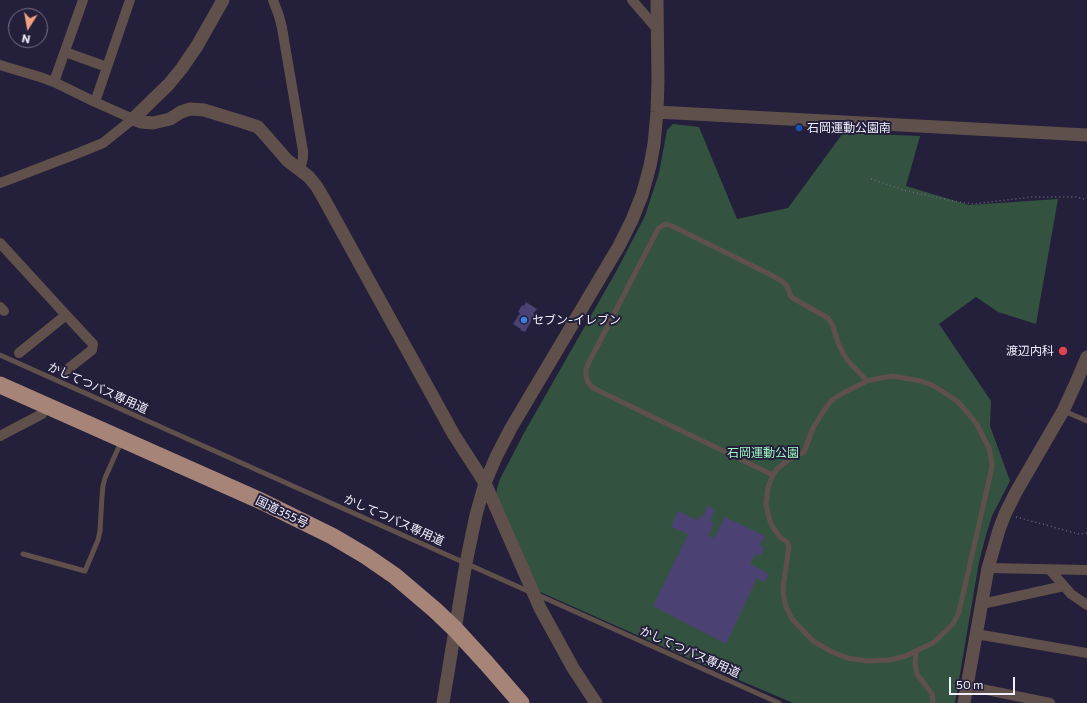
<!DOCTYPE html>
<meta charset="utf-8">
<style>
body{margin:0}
#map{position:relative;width:1087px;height:703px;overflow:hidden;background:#241f3a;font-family:Commissioner,sans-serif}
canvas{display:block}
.north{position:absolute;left:8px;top:8px;width:40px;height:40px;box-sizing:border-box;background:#241f3a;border:1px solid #767388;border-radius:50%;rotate:191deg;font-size:11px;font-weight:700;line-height:16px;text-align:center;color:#f1f0fe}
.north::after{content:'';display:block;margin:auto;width:14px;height:18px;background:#f2a07f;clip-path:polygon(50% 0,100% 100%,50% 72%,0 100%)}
.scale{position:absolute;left:949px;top:677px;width:66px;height:18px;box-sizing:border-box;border:2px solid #f1f0fe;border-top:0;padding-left:5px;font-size:12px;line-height:14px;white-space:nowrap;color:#f1f0fe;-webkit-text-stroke:3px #241f3a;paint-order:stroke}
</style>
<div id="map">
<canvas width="1087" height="703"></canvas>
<div class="north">N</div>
<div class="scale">50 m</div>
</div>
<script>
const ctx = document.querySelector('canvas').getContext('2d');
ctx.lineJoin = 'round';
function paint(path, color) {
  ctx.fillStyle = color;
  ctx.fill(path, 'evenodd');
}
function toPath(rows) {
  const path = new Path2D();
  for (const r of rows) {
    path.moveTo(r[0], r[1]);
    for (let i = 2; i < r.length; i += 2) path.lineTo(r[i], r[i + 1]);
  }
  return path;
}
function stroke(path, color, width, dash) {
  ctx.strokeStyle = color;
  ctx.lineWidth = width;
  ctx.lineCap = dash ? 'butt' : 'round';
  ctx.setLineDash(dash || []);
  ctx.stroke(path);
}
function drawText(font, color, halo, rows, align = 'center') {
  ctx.font = font + ' Commissioner,"Noto Sans JP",sans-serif';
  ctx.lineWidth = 4;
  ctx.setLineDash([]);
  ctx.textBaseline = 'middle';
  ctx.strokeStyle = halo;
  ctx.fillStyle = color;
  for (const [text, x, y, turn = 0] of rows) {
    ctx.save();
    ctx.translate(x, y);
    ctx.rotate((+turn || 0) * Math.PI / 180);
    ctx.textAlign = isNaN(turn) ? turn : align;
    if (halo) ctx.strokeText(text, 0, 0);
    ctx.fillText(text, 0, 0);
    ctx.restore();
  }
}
paint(toPath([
 [673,124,699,127,737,219,788,208,843,133,920,136,906,186,969,205,1058,199,1036,324,998,312,976,297,939,324,991,401,990,426,1010,481,992,516,986,535,979,562,955,703,793,703,713,669,538,591,496,496,497,488,500,479,524,433,617,270,645,216,659,173,667,130]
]), '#335340');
paint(toPath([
 [526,302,537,309,533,314,535,315,525,332,520,330,521,329,513,324,520,313,518,312,522,305,524,306],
 [707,506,715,510,710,521,714,523,708,535,714,538,725,517,765,536,760,545,764,547,761,556,755,554,750,564,769,574,764,582,757,578,726,644,653,606,688,534,671,527,678,511,697,520,699,516,703,517]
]), '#4b4173');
stroke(toPath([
 [871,179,903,190,953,201,973,204,1032,197,1077,197,1087,200],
 [1016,517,1079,534,1087,533]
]), '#6b677e', 1.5, [1, 3]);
stroke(toPath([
 [0,355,530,592],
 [1064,411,1087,421],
 [773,475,595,389,591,386,588,382,586,376,586,370,588,364,658,229,662,226,666,224,672,226,769,274,782,281,787,286,791,297,828,318,833,326,838,343,843,353,848,361,867,381,880,378,893,376,921,381,934,386,957,401,967,412,976,423,989,448,991,458,992,467,959,612,953,624,933,643,916,651,906,656,890,660,867,661,848,658,832,652,813,641,792,619,786,607,784,598,783,587,789,547,787,542,781,538,774,529,770,521,766,505,768,487,773,475,777,469,788,460,804,452,813,428,825,409,832,400,843,393,867,381],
 [23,554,85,571,98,540,100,531,102,496,103,486,105,478,121,442],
 [538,595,779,703],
 [916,651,915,664,917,674,932,694,933,703]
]), '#60504b', 5);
stroke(toPath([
 [273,0,279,16,282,28,303,151,303,158,300,169],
 [632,0,657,29],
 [65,52,107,67],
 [0,65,40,77,54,82,95,102,133,119,103,143,76,154,0,183],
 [54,82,83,0],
 [95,102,130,0],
 [0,243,66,315,19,353],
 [0,307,4,311],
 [64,372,92,350,93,344,66,315],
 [0,436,42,414,46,405],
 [988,568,1087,570],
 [1050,570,1071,594,1087,605],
 [982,604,1064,586],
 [976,634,1087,653],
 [967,686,1050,703]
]), '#60504b', 10);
stroke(toPath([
 [223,0,197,46,182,68,169,84,133,119,141,122,153,123,170,119,181,112,190,109,204,110,243,122,258,127,267,137,287,160,309,177,317,187,324,199,454,435,485,483,540,608,573,668,596,703],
 [657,112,1087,135],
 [443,703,466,563,476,515,485,483,496,457,511,428,619,246,632,220,642,195,650,166,654,144,657,112,658,81,657,0],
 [964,703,988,568,999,530,1005,514,1016,492,1063,411,1075,385,1087,357]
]), '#60504b', 13);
stroke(toPath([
 [0,385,261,501,332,536,366,556,395,576,435,610,455,629,488,665,521,703]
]), '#a68478', 17);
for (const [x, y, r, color] of [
 [799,128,4,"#1a4fb4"],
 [524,320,4,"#3f7fe0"],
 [1063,351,5,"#e0444e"]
]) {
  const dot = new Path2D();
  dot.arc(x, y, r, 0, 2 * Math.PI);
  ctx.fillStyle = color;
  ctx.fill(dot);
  stroke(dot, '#241f3a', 1.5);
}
drawText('12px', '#f1f0fe', '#241f3a', [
 ["石岡運動公園南",807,128],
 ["セブン-イレブン",532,320],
 ["渡辺内科",1054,351,"right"]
], 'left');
drawText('12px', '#f1f0fe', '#241f3a', [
 ["かしてつバス専用道",98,388,24],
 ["国道355号",282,512,26],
 ["かしてつバス専用道",394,520,24],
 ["かしてつバス専用道",690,652,24]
]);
drawText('12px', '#9ff7c1', '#241f3a', [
 ["石岡運動公園",763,453]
]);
</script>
